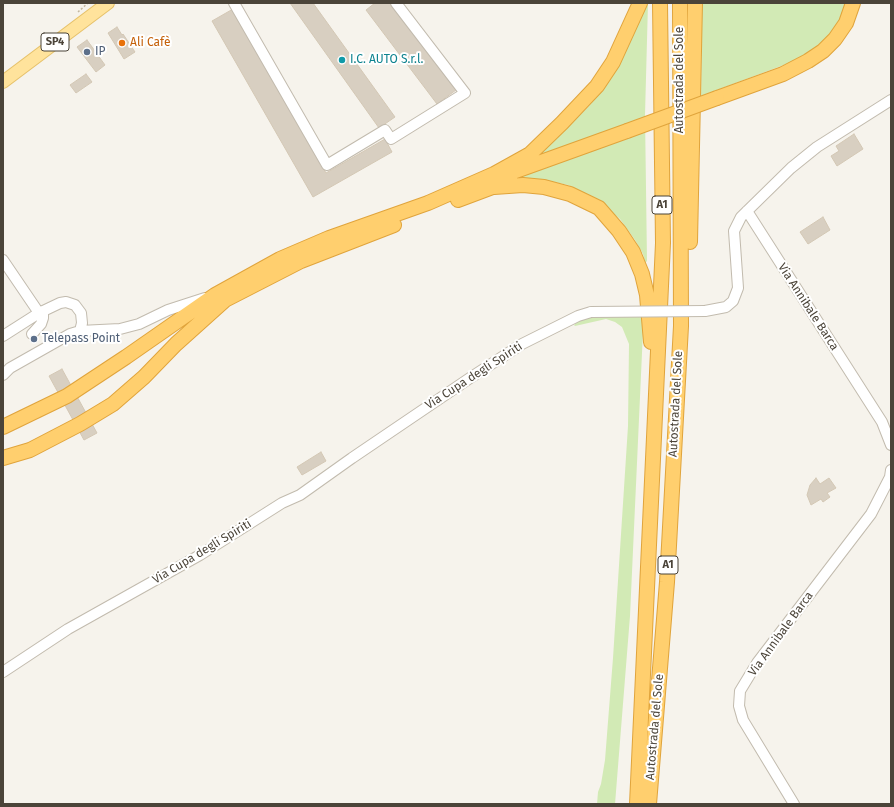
<!DOCTYPE html>
<meta charset="utf-8">
<style>
body{margin:0}
#map{position:relative;width:894px;height:807px;overflow:hidden;background:#f6f3ec;font-family:"Fira Sans",sans-serif}
canvas{display:block}
.frame{position:absolute;inset:0;border:4px solid #4b4439;pointer-events:none}
</style>
<div id="map">
<canvas width="894" height="807"></canvas>
<div class="frame"></div>
</div>
<script>
const ctx = document.querySelector('canvas').getContext('2d');
ctx.lineJoin = 'round';
function paint(path, color) {
  ctx.fillStyle = color;
  ctx.fill(path, 'evenodd');
}
function toPath(rows) {
  const path = new Path2D();
  for (const r of rows) {
    path.moveTo(r[0], r[1]);
    for (let i = 2; i < r.length; i += 2) path.lineTo(r[i], r[i + 1]);
  }
  return path;
}
function stroke(path, color, width, dash) {
  ctx.strokeStyle = color;
  ctx.lineWidth = width;
  ctx.lineCap = dash ? 'butt' : 'round';
  ctx.setLineDash(dash || []);
  ctx.stroke(path);
}
function drawText(font, color, halo, rows, align = 'center') {
  ctx.font = font + ' "Fira Sans",sans-serif';
  ctx.lineWidth = 4;
  ctx.setLineDash([]);
  ctx.textBaseline = 'middle';
  ctx.strokeStyle = halo;
  ctx.fillStyle = color;
  for (const [text, x, y, turn = 0] of rows) {
    ctx.save();
    ctx.translate(x, y);
    ctx.rotate((+turn || 0) * Math.PI / 180);
    ctx.textAlign = isNaN(turn) ? turn : align;
    if (halo) ctx.strokeText(text, 0, 0);
    ctx.fillText(text, 0, 0);
    ctx.restore();
  }
}
paint(toPath([
 [644,3,648,3,645,115,647,261,645,263,643,254,635,240,620,219,593,197,568,185,554,182,536,179,521,179,519,178,520,176,627,124,531,160,538,151,566,129,589,106,607,82],
 [702,3,845,3,842,14,833,33,820,45,806,55,789,63,701,96],
 [600,314,642,315,643,331,630,616,615,804,597,804,598,792,601,784,605,760,613,658,628,426,629,344,622,327,615,322,606,319,575,326,574,325,577,322]
]), '#d2eab5');
const building = toPath([
 [290,3,313,3,395,117,379,128,290,3],
 [375,3,391,3,456,90,437,104,366,10,375,3],
 [233,9,326,173,385,139,392,152,313,197,212,21,233,9],
 [117,27,122,35,123,34,135,52,124,59,108,33,117,27],
 [87,40,105,65,96,72,77,47,87,40],
 [86,74,92,82,76,93,70,85,86,74],
 [854,134,863,149,837,166,831,156,839,151,836,146,854,134],
 [823,217,830,230,808,244,800,232,823,217],
 [62,369,97,433,84,440,49,376,62,369],
 [321,452,326,461,302,475,297,467,321,452],
 [816,478,820,484,829,478,836,488,827,493,830,497,823,502,821,499,811,505,807,495,810,485,816,478]
]);
paint(building, '#d8cfc1');
stroke(building, '#d3c7b4', 1);
const minor = toPath([
 [234,3,327,165,385,130,391,139,465,93,396,3],
 [747,211,882,422,891,445],
 [3,260,39,313,60,303,66,302,75,305,81,313,82,323,80,331],
 [705,311,726,307,733,301,738,288,734,231,741,217,791,168,817,147,891,100],
 [32,334,41,324,43,318,43,311],
 [3,336,39,313],
 [3,375,10,368,70,334,80,331,120,329,139,324,168,310,205,298],
 [3,672,68,629,200,555,282,503,300,495,352,458,470,378,522,344,578,316,591,312],
 [794,804,743,720,739,706,740,691,757,663,871,514,890,477,891,470]
]);
const major = toPath([
 [3,82,108,3]
]);
const highway = toPath([
 [717,98,783,74,808,61,823,51,835,39,846,23,853,3],
 [502,176,627,131],
 [494,187,523,185,544,187,570,194,599,208,619,231,633,252,642,274,647,295,651,342],
 [458,200,490,188,511,175],
 [690,242,695,3],
 [3,427,67,396,126,357,215,295,280,259,329,238,428,203,494,174,530,154,562,123,597,86,613,62,640,3],
 [3,458,30,450,80,424,113,404,144,377,176,344,225,300,301,261,394,225],
 [637,804,663,243,660,3],
 [649,804,667,582,681,326,680,3]
]);
stroke(minor, '#c2bbae', 12);
stroke(major, '#e6c16a', 14);
stroke(highway, '#e0a43c', 16);
stroke(toPath([
 [78,12,88,3]
]), '#c4b79f', 1.5, [2, 2]);
stroke(minor, '#fff', 10);
stroke(major, '#ffe39c', 12);
stroke(highway, '#ffcf6e', 14);
const minorBridge = toPath([
 [591,312,705,311]
]);
const highwayBridge = toPath([
 [627,131,717,98]
]);
stroke(minorBridge, '#c2bbae', 12, []);
stroke(highwayBridge, '#e0a43c', 16, []);
stroke(minorBridge, '#fff', 10);
stroke(highwayBridge, '#ffcf6e', 14);
for (const [x, y, r, color] of [
 [122,43,4,"#e8710a"],
 [87,52,4,"#5c6f8a"],
 [342,60,4,"#0f9aa8"],
 [34,339,4,"#5c6f8a"]
]) {
  const dot = new Path2D();
  dot.arc(x, y, r, 0, 2 * Math.PI);
  ctx.fillStyle = color;
  ctx.fill(dot);
  stroke(dot, '#fff', 1.5);
}
for (const [x, y, w] of [
 [55,42,28],
 [662,205,20],
 [668,565,20]
]) {
  const box = new Path2D();
  box.roundRect(x - w / 2, y - 9, w, 18, 3);
  ctx.fillStyle = '#fff';
  ctx.fill(box);
  stroke(box, '#4b4439', 1);
}
drawText('bold 11px', '#4b4439', null, [
 ["SP4",55,42],
 ["A1",662,205],
 ["A1",668,565]
]);
drawText('12px', '#c56008', '#fff', [
 ["Ali Cafè",130,43]
], 'left');
drawText('12px', '#4e5e75', '#fff', [
 ["IP",95,52],
 ["Telepass Point",42,339]
], 'left');
drawText('12px', '#0d838f', '#fff', [
 ["I.C. AUTO S.r.l.",350,60]
], 'left');
drawText('12px', '#4b4439', '#fff', [
 ["Autostrada del Sole",680,80,-90],
 ["Via Annibale Barca",808,307,57],
 ["Via Cupa degli Spiriti",474,376,-33],
 ["Autostrada del Sole",676,404,-87],
 ["Via Cupa degli Spiriti",202,552,-31],
 ["Via Annibale Barca",781,634,-54],
 ["Autostrada del Sole",655,727,-85]
]);
</script>
